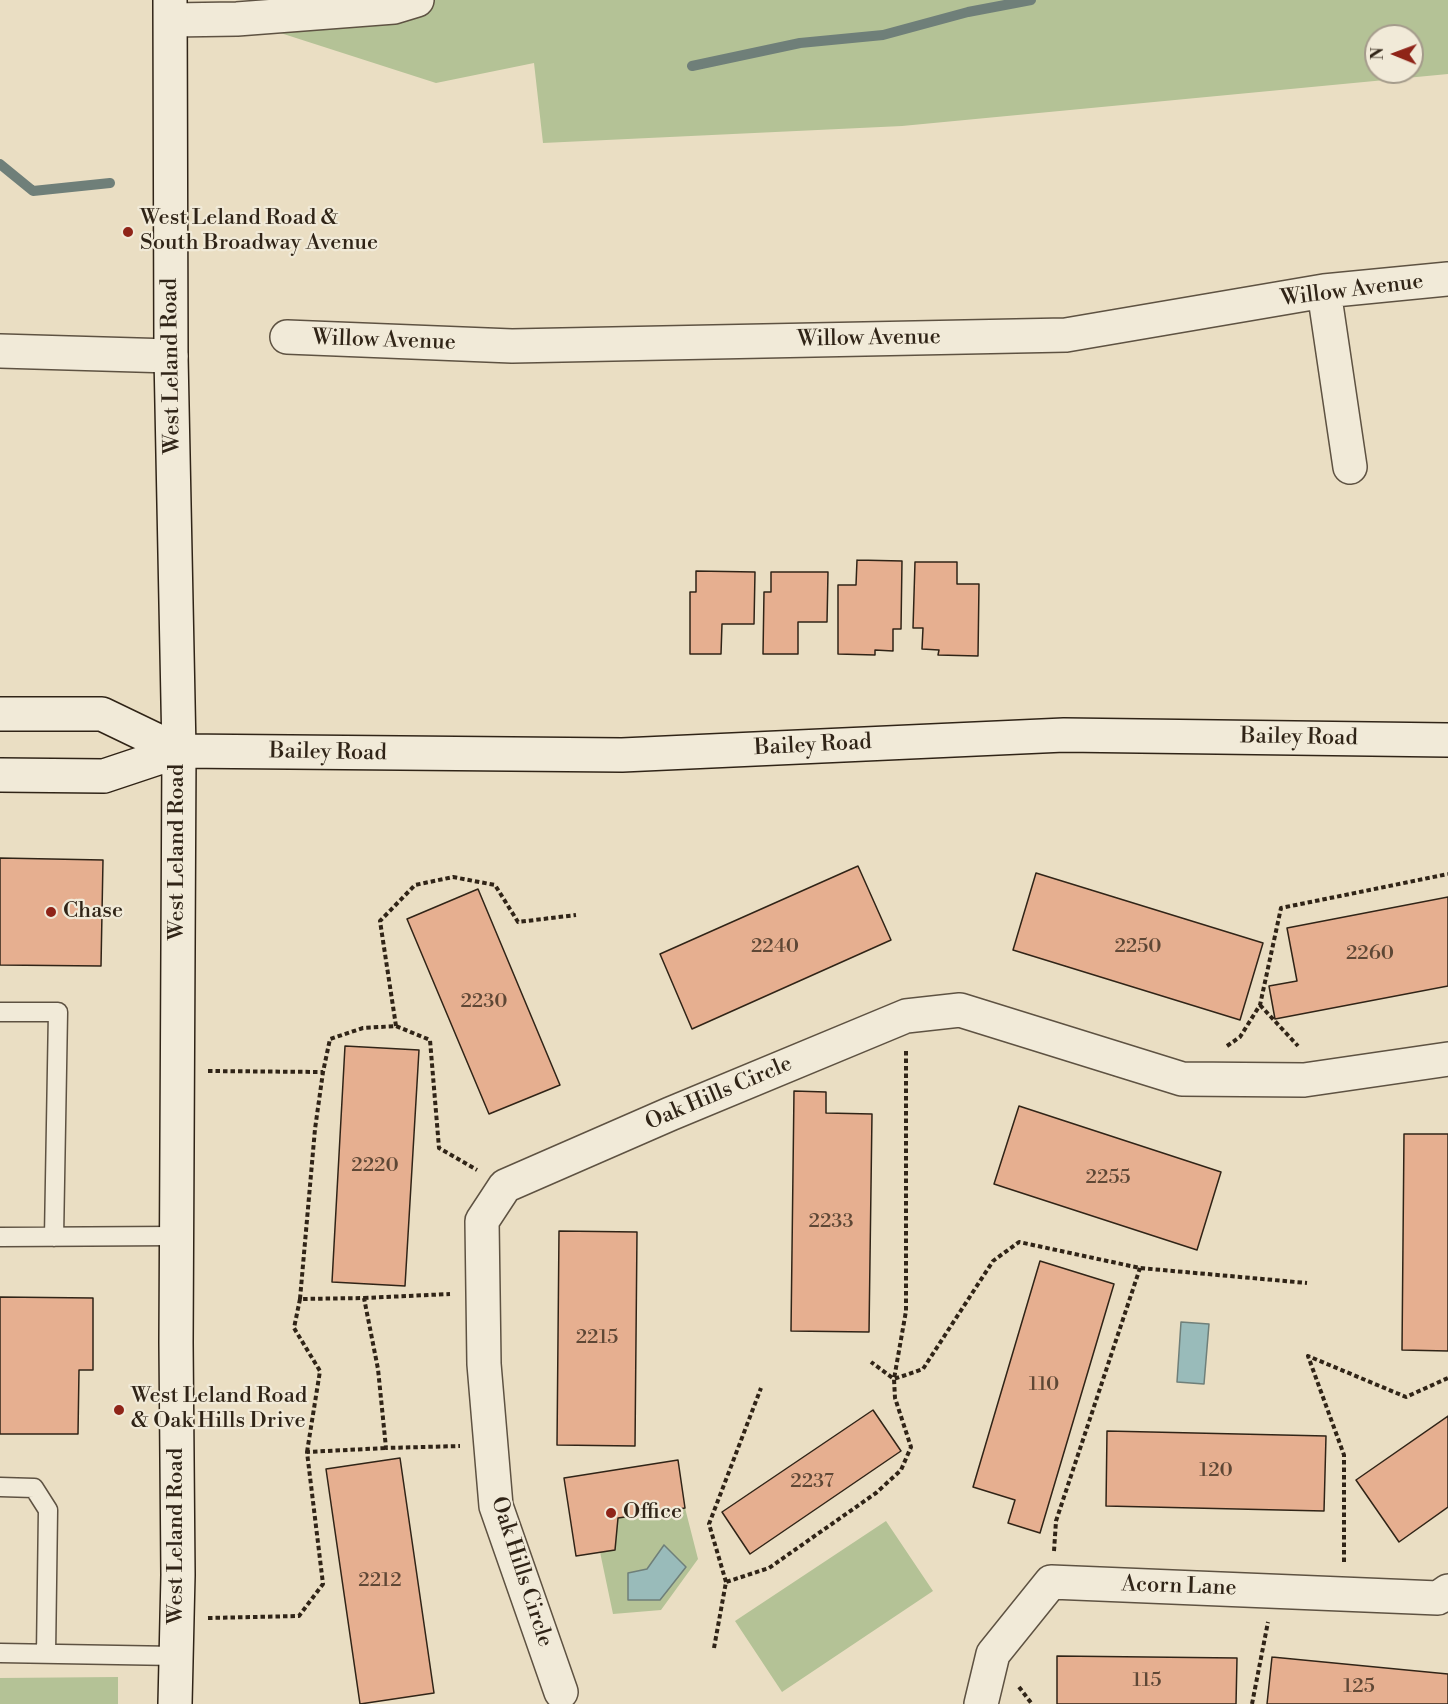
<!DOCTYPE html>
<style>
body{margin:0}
#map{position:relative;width:1448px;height:1704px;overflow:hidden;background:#eadec3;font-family:"Libre Bodoni",serif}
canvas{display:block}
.north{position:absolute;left:1364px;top:24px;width:60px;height:60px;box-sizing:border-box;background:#f1ead8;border:2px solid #a49b8b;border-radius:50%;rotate:271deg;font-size:16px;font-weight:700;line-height:24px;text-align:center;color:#302417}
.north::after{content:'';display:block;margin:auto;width:21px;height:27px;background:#8f2418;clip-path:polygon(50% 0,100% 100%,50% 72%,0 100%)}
</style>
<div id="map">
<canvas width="1448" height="1704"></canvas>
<div class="north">N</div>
</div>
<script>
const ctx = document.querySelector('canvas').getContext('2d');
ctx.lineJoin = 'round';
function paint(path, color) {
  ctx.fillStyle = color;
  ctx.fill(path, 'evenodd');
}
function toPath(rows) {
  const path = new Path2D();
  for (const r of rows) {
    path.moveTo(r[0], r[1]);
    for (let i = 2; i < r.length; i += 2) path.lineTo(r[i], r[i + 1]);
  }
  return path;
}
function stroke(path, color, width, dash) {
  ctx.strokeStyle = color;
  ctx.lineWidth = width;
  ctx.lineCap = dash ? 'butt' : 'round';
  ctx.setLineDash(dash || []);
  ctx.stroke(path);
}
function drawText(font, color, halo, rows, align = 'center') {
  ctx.font = font + ' "Libre Bodoni",serif';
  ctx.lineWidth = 4.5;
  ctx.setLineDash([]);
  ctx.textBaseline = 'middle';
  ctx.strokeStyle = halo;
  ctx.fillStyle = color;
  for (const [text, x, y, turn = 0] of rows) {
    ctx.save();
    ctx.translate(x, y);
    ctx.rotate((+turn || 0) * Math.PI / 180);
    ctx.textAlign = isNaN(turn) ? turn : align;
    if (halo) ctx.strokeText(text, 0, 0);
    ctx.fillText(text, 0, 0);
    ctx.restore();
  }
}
paint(toPath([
 [417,0,1448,0,1448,74,902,126,543,143,534,63,436,83,237,19],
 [1376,36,1412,36,1412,72,1376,72],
 [685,1508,698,1559,661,1610,613,1614,600,1552,615,1550,618,1518],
 [886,1521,933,1591,782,1692,735,1621],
 [118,1677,118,1704,0,1704,0,1678]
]), '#b4c296');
const water = toPath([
 [1181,1322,1209,1324,1204,1384,1177,1382,1181,1322],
 [664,1545,686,1567,660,1600,628,1600,628,1573,647,1569,664,1545]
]);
paint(water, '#99bbba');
stroke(water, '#6f7f79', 1.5);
stroke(toPath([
 [692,66,800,43,883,35,968,12,1031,0],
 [0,164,33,191,110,183]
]), '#6f7f79', 10);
const building = toPath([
 [857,560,902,561,901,629,893,629,893,651,875,650,875,655,838,654,838,585,856,585,857,560],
 [915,562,957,562,957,584,979,584,978,656,938,655,939,650,922,649,923,628,913,628,915,562],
 [696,571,755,572,754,624,722,624,721,654,690,654,690,592,696,592,696,571],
 [771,572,828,572,827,622,798,622,798,654,763,654,764,592,771,592,771,572],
 [0,858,103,860,101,966,0,965,0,858],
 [858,866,891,940,692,1029,660,954,858,866],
 [1036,873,1263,943,1240,1020,1013,950,1036,873],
 [478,889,560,1085,489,1114,407,919,478,889],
 [1448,897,1448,986,1275,1019,1269,986,1297,981,1287,928,1448,897],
 [345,1046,419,1050,405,1286,332,1282,345,1046],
 [794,1091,826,1092,826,1113,872,1114,869,1332,791,1331,794,1091],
 [1019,1106,1221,1172,1197,1250,994,1184,1019,1106],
 [1404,1134,1448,1134,1448,1351,1402,1350,1404,1134],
 [559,1231,637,1232,635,1446,557,1445,559,1231],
 [1040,1261,1114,1284,1040,1533,1008,1523,1015,1500,973,1487,1040,1261],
 [0,1297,93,1298,93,1370,79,1370,78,1434,0,1434,0,1297],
 [873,1410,901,1451,750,1554,722,1512,873,1410],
 [1448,1416,1448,1507,1399,1542,1356,1480,1448,1416],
 [1107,1431,1326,1436,1324,1511,1106,1506,1107,1431],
 [400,1458,434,1693,360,1704,326,1469,400,1458],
 [678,1460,685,1508,618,1518,615,1550,576,1556,564,1478,678,1460],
 [1057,1656,1237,1658,1236,1704,1057,1704,1057,1656],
 [1272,1657,1448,1674,1448,1704,1267,1704,1272,1657]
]);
paint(building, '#e6af90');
stroke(building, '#302417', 1.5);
const lane = toPath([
 [0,1012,58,1012,54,1237],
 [0,1237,176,1236],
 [0,1487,34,1488,48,1510,46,1654],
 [0,1653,176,1656]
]);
const street = toPath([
 [171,20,237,19,394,7,417,0],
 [1324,291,1350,467],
 [287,337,512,346,1066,335,1324,291,1448,279],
 [0,351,171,356],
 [561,1692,496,1506,484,1364,482,1221,505,1186,670,1114,906,1016,960,1010,1182,1079,1304,1080,1448,1059],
 [981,1704,993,1654,1051,1582,1438,1598,1448,1591]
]);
const secondary = toPath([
 [170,0,171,356,179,751,176,1342,178,1575,175,1704],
 [0,714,102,714,179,751],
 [0,775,104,776,179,751,622,755,1064,735,1448,740]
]);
stroke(lane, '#5e5242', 21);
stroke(street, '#5e5242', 36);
stroke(secondary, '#302417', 36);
stroke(toPath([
 [1260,1005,1298,1046],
 [396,1026,380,921,415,885,453,877,495,885,518,922,576,915],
 [1227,1046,1240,1037,1260,1005,1281,908,1448,874],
 [906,1051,906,1311,894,1379,923,1369,993,1261,1019,1242,1140,1268,1307,1283],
 [208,1071,323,1072],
 [364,1298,450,1294],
 [300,1299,315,1129,323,1072,330,1039,363,1028,396,1026,430,1040,439,1148,477,1170],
 [307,1452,320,1371,294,1328,300,1299,364,1298,378,1369,386,1448,460,1446],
 [1054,1551,1056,1521,1140,1268],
 [1344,1562,1344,1455,1308,1356,1406,1397,1448,1378],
 [726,1582,709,1524,761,1388],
 [208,1618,299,1616,323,1584,307,1452,386,1448],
 [714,1648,726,1582,769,1568,876,1493,901,1470,911,1447,895,1398,894,1379,871,1362],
 [1019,1687,1032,1704],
 [1252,1704,1268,1622]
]), '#302417', 4, [4.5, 3]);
stroke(lane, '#f1ead8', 18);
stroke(street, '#f1ead8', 33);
stroke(secondary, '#f1ead8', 33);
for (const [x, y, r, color] of [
 [128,232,6,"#8f2418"],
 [51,912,6,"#8f2418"],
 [119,1410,6,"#8f2418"],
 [611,1513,6,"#8f2418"]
]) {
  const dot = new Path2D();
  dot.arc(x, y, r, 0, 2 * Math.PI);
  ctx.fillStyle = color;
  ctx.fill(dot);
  stroke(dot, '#f1ead8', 2);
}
drawText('20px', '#5e4735', null, [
 ["2240",775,947],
 ["2250",1138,947],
 ["2260",1370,954],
 ["2230",484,1002],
 ["2220",375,1166],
 ["2255",1108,1178],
 ["2233",831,1222],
 ["2215",597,1338],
 ["110",1044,1385],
 ["120",1216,1471],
 ["2237",812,1482],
 ["2212",380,1581],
 ["115",1147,1681],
 ["125",1359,1687]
]);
drawText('22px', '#302417', '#f1ead8', [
 ["West Leland Road &",140,219],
 ["South Broadway Avenue",140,244],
 ["Chase",63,912],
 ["West Leland Road",131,1397],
 ["& Oak Hills Drive",131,1422],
 ["Office",623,1513]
], 'left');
drawText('22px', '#302417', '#f1ead8', [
 ["Willow Avenue",1352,291,-7],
 ["Willow Avenue",869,339,-1],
 ["Willow Avenue",384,341,2],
 ["West Leland Road",172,366,-91],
 ["Bailey Road",1299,738,1],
 ["Bailey Road",813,746,-3],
 ["Bailey Road",328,753,1],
 ["West Leland Road",178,852,-90],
 ["Oak Hills Circle",719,1094,-23],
 ["West Leland Road",177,1536,-90],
 ["Oak Hills Circle",521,1572,72],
 ["Acorn Lane",1179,1587,2]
]);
</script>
